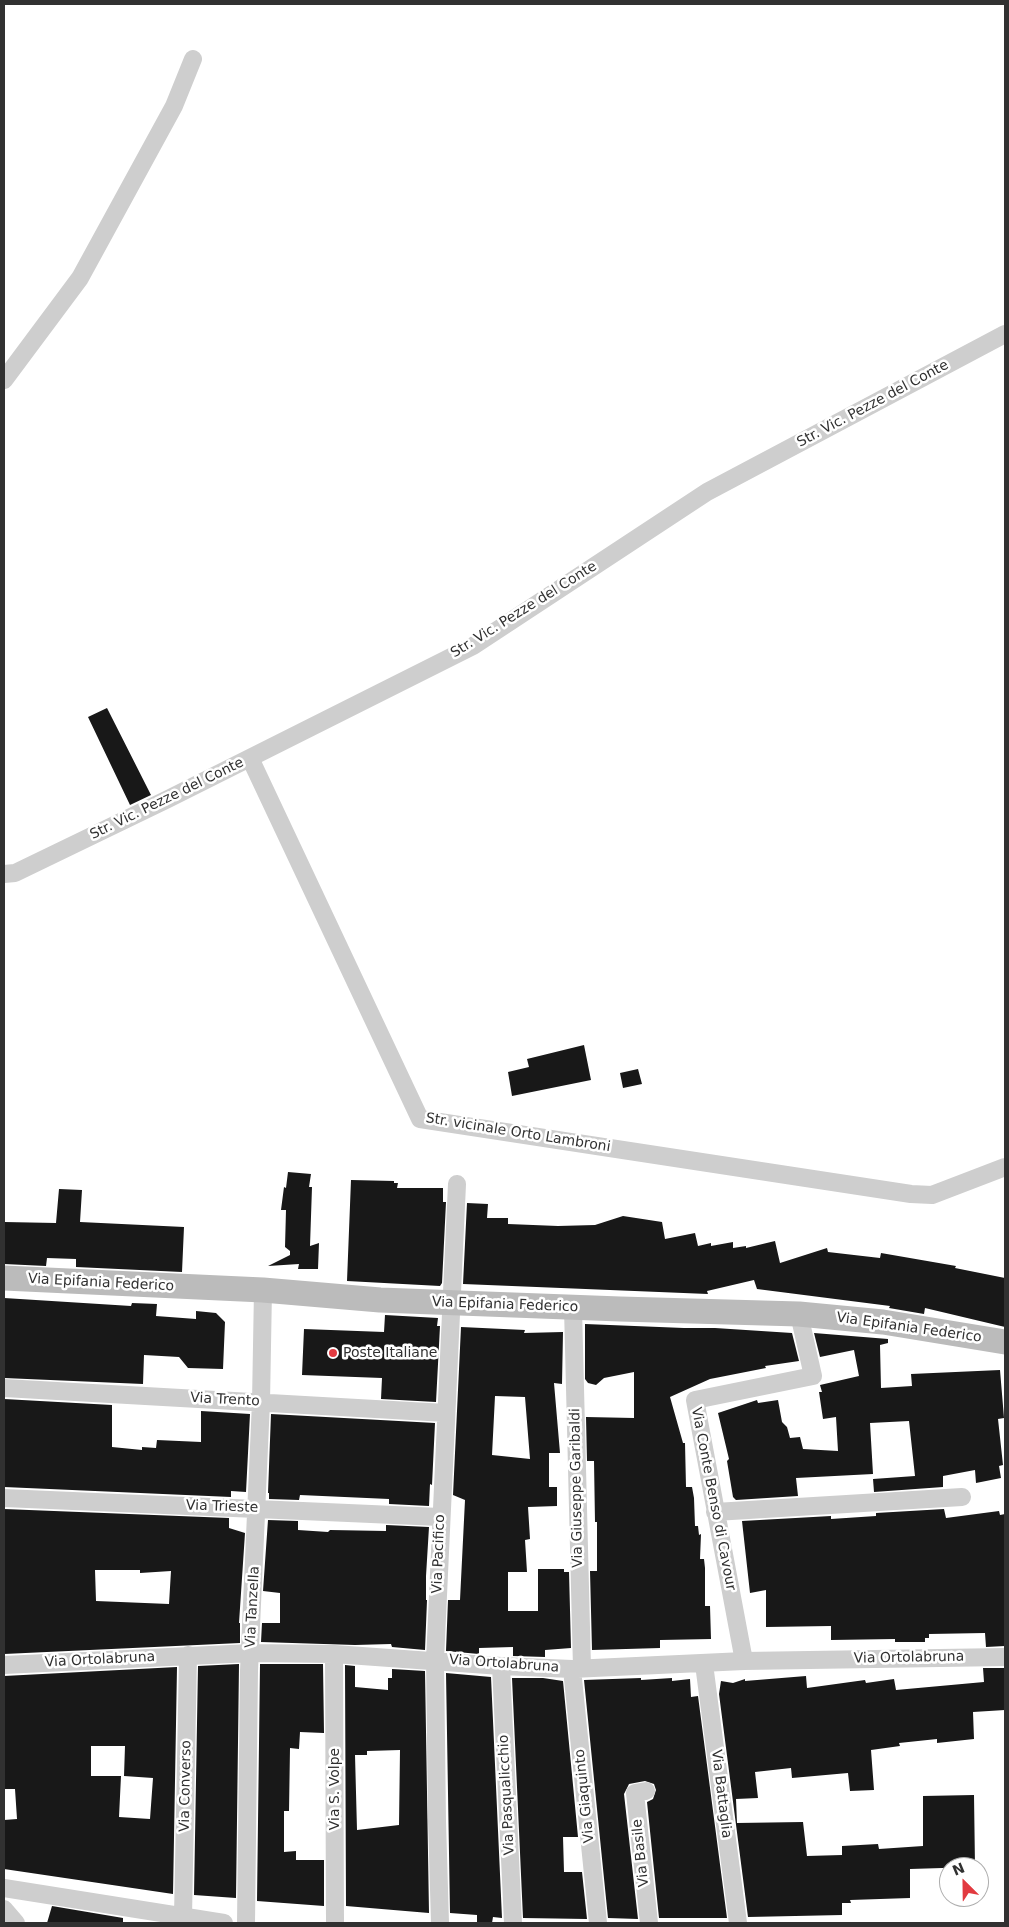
<!DOCTYPE html>
<style>
body{margin:0}
#map{position:relative;width:1009px;height:1927px;overflow:hidden;background:#fff;font-family:"DejaVu Sans",sans-serif}
canvas{display:block}
.frame{position:absolute;inset:0;border:5px solid #313131;pointer-events:none}
.north{position:absolute;left:939px;top:1857px;width:50px;height:50px;box-sizing:border-box;background:#fff;border:1px solid #adadad;border-radius:50%;rotate:337deg;font-size:14px;font-weight:700;line-height:20px;text-align:center;color:#313131}
.north::after{content:'';display:block;margin:auto;width:18px;height:22px;background:#e23a40;clip-path:polygon(50% 0,100% 100%,50% 72%,0 100%)}
</style>
<div id="map">
<canvas width="1009" height="1927"></canvas>
<div class="frame"></div>
<div class="north">N</div>
</div>
<script>
const ctx = document.querySelector('canvas').getContext('2d');
ctx.lineJoin = 'round';
function paint(path, color) {
  ctx.fillStyle = color;
  ctx.fill(path, 'evenodd');
}
function toPath(rows) {
  const path = new Path2D();
  for (const r of rows) {
    path.moveTo(r[0], r[1]);
    for (let i = 2; i < r.length; i += 2) path.lineTo(r[i], r[i + 1]);
  }
  return path;
}
function stroke(path, color, width, dash) {
  ctx.strokeStyle = color;
  ctx.lineWidth = width;
  ctx.lineCap = dash ? 'butt' : 'round';
  ctx.setLineDash(dash || []);
  ctx.stroke(path);
}
function drawText(font, color, halo, rows, align = 'center') {
  ctx.font = font + ' "DejaVu Sans",sans-serif';
  ctx.lineWidth = 5;
  ctx.setLineDash([]);
  ctx.textBaseline = 'middle';
  ctx.strokeStyle = halo;
  ctx.fillStyle = color;
  for (const [text, x, y, turn = 0] of rows) {
    ctx.save();
    ctx.translate(x, y);
    ctx.rotate((+turn || 0) * Math.PI / 180);
    ctx.textAlign = isNaN(turn) ? turn : align;
    if (halo) ctx.strokeText(text, 0, 0);
    ctx.fillText(text, 0, 0);
    ctx.restore();
  }
}
paint(toPath([
 [107,708,151,795,130,805,88,717],
 [584,1045,591,1080,512,1096,508,1072,529,1067,527,1059],
 [638,1069,642,1084,623,1088,620,1073],
 [288,1172,311,1174,309,1187,312,1187,310,1246,319,1243,318,1269,298,1269,299,1264,268,1266,290,1255,290,1251,285,1247,286,1210,281,1210,284,1187,286,1188],
 [351,1180,394,1181,394,1183,398,1183,397,1188,443,1188,443,1202,446,1202,442,1283,440,1286,347,1281],
 [59,1189,82,1190,80,1222,184,1227,182,1272,76,1267,76,1259,47,1258,46,1266,4,1264,4,1222,56,1223],
 [467,1203,488,1204,487,1218,508,1218,508,1224,558,1226,595,1225,623,1216,662,1222,665,1239,695,1233,698,1246,711,1243,711,1246,733,1242,733,1248,746,1246,746,1248,775,1241,780,1263,827,1248,828,1252,880,1258,881,1253,956,1266,955,1268,1005,1278,1005,1327,925,1308,924,1314,889,1308,890,1306,757,1289,754,1280,707,1291,708,1294,463,1284],
 [4,1298,131,1306,132,1303,157,1304,156,1316,196,1319,196,1311,216,1313,225,1322,223,1369,188,1368,179,1357,144,1355,143,1384,4,1378],
 [385,1315,438,1318,437,1326,440,1326,436,1402,381,1399,382,1378,302,1375,304,1329,384,1332],
 [585,1324,684,1328,715,1328,792,1333,799,1361,765,1366,766,1368,710,1379,670,1397,683,1443,685,1443,686,1487,692,1487,694,1498,695,1526,698,1526,699,1535,701,1534,700,1559,704,1559,705,1568,705,1606,710,1606,711,1639,660,1640,660,1648,592,1650,590,1571,597,1571,597,1522,595,1522,594,1461,587,1461,586,1417,634,1418,634,1372,604,1378,596,1385,588,1383,585,1379],
 [461,1327,525,1330,524,1333,563,1332,562,1384,554,1383,560,1453,549,1453,549,1487,557,1487,557,1506,528,1507,530,1539,525,1540,527,1572,508,1572,508,1611,538,1611,538,1569,564,1569,564,1572,569,1572,571,1648,545,1650,545,1657,513,1656,513,1647,479,1648,479,1654,446,1651,448,1600,460,1600,465,1500,453,1495],
 [495,1396,525,1397,530,1459,492,1455],
 [814,1333,888,1339,888,1343,880,1345,881,1388,912,1386,911,1374,1000,1370,1004,1418,998,1419,1003,1465,999,1466,1001,1478,976,1483,975,1470,943,1476,943,1487,874,1492,873,1479,915,1476,909,1421,870,1423,873,1474,796,1478,798,1496,736,1500,733,1497,727,1461,729,1459,718,1413,757,1400,758,1403,778,1400,782,1422,787,1427,790,1438,800,1437,803,1449,838,1451,836,1417,823,1419,819,1392,822,1392,820,1385,859,1376,854,1350,820,1357],
 [4,1399,112,1405,112,1447,142,1450,142,1447,156,1448,157,1440,201,1442,201,1411,250,1414,246,1492,231,1491,231,1497,4,1487],
 [271,1414,435,1423,432,1485,430,1484,429,1506,389,1504,389,1499,300,1495,299,1500,269,1499,269,1493,268,1493],
 [4,1509,229,1518,229,1528,245,1533,239,1623,240,1623,240,1643,4,1654],
 [95,1570,140,1570,140,1573,171,1571,169,1604,96,1601],
 [944,1509,946,1518,999,1511,1000,1515,1005,1514,1005,1646,986,1647,985,1633,929,1634,929,1638,925,1638,925,1642,895,1642,895,1639,831,1640,831,1626,766,1627,766,1590,750,1593,742,1521,831,1516,831,1519,876,1516,876,1513],
 [268,1520,298,1521,298,1530,328,1532,330,1530,386,1531,386,1525,429,1527,426,1576,426,1600,427,1600,425,1650,392,1647,391,1644,355,1645,261,1642,262,1623,280,1623,280,1593,263,1591],
 [239,1664,236,1898,194,1895,198,1666],
 [260,1664,323,1664,324,1733,300,1732,299,1749,290,1748,289,1811,284,1811,284,1852,296,1851,296,1860,324,1860,324,1906,257,1901],
 [345,1665,355,1666,355,1687,388,1690,388,1678,392,1678,392,1669,425,1671,429,1913,346,1906],
 [400,1750,399,1825,357,1830,355,1755,367,1755,367,1751],
 [177,1667,173,1894,4,1869,4,1820,17,1819,15,1789,4,1789,4,1676],
 [91,1746,125,1746,124,1776,153,1778,150,1819,119,1817,121,1776,91,1776],
 [983,1668,1005,1668,1005,1710,973,1712,974,1739,937,1743,937,1739,899,1743,900,1746,871,1750,874,1790,850,1791,848,1773,792,1778,791,1768,755,1772,758,1798,736,1799,737,1823,803,1822,807,1856,842,1855,842,1846,878,1844,879,1849,923,1846,923,1796,974,1795,975,1867,910,1869,910,1898,850,1900,851,1903,842,1903,842,1915,748,1917,719,1694,721,1681,733,1683,745,1679,745,1681,806,1676,807,1688,865,1680,866,1683,894,1679,896,1690,984,1682],
 [446,1673,491,1677,502,1918,493,1917,492,1923,477,1923,477,1915,450,1913],
 [512,1678,543,1678,563,1681,578,1837,563,1837,564,1872,582,1872,587,1919,523,1918],
 [641,1678,641,1680,672,1678,672,1681,690,1679,691,1697,698,1696,727,1918,659,1918,647,1802,653,1799,656,1790,654,1784,645,1781,629,1784,624,1794,638,1919,608,1918,584,1680],
 [52,1906,123,1918,123,1923,47,1923]
]), '#181818');
stroke(toPath([
 [4,380,80,278,174,106,193,59],
 [250,758,420,1119,911,1194,932,1195,1005,1167],
 [4,874,15,873,168,799,473,646,707,492,1005,334],
 [573,1308,582,1668],
 [4,1388,446,1413],
 [4,1498,440,1517],
 [715,1512,962,1497],
 [334,1654,335,1923],
 [744,1661,695,1400,813,1376,799,1314],
 [704,1664,738,1923],
 [4,1665,251,1653,334,1654,501,1666,572,1669,744,1661,1005,1657],
 [501,1666,513,1923],
 [572,1669,598,1923],
 [646,1791,635,1793,649,1923],
 [4,1888,224,1923],
 [4,1909,16,1923],
 [183,1917,188,1655],
 [246,1923,249,1671,261,1402,263,1290],
 [440,1923,437,1821,435,1660,457,1184]
]), '#cecece', 18);
stroke(toPath([
 [4,1278,263,1290,380,1300,620,1309,799,1314,883,1322,1005,1342]
]), '#bbb', 25);
for (const [x, y, r, color] of [
 [333,1353,5,"#e23a40"]
]) {
  const dot = new Path2D();
  dot.arc(x, y, r, 0, 2 * Math.PI);
  ctx.fillStyle = color;
  ctx.fill(dot);
  stroke(dot, '#fff', 2);
}
drawText('14px', '#313131', '#fff', [
 ["Str. Vic. Pezze del Conte",873,404,-28],
 ["Str. Vic. Pezze del Conte",524,610,-32],
 ["Str. Vic. Pezze del Conte",167,799,-26],
 ["Str. vicinale Orto Lambroni",518,1133,9],
 ["Via Epifania Federico",101,1283,3],
 ["Via Epifania Federico",505,1305,2],
 ["Via Epifania Federico",909,1328,8],
 ["Via Trento",225,1400,3],
 ["Via Giuseppe Garibaldi",577,1488,-91],
 ["Via Conte Benso di Cavour",713,1499,79],
 ["Via Trieste",222,1507,2],
 ["Via Pacifico",439,1554,-88],
 ["Via Tanzella",253,1607,-87],
 ["Via Ortolabruna",909,1658,-1],
 ["Via Ortolabruna",100,1660,-3],
 ["Via Ortolabruna",504,1664,4],
 ["Via Converso",186,1786,-89],
 ["Via S. Volpe",335,1789,-90],
 ["Via Battaglia",721,1794,83],
 ["Via Pasqualicchio",507,1795,-93],
 ["Via Giaquinto",585,1796,-96],
 ["Via Basile",641,1853,-96]
]);
drawText('14px', '#313131', '#fff', [
 ["Poste Italiane",343,1353]
], 'left');
</script>
